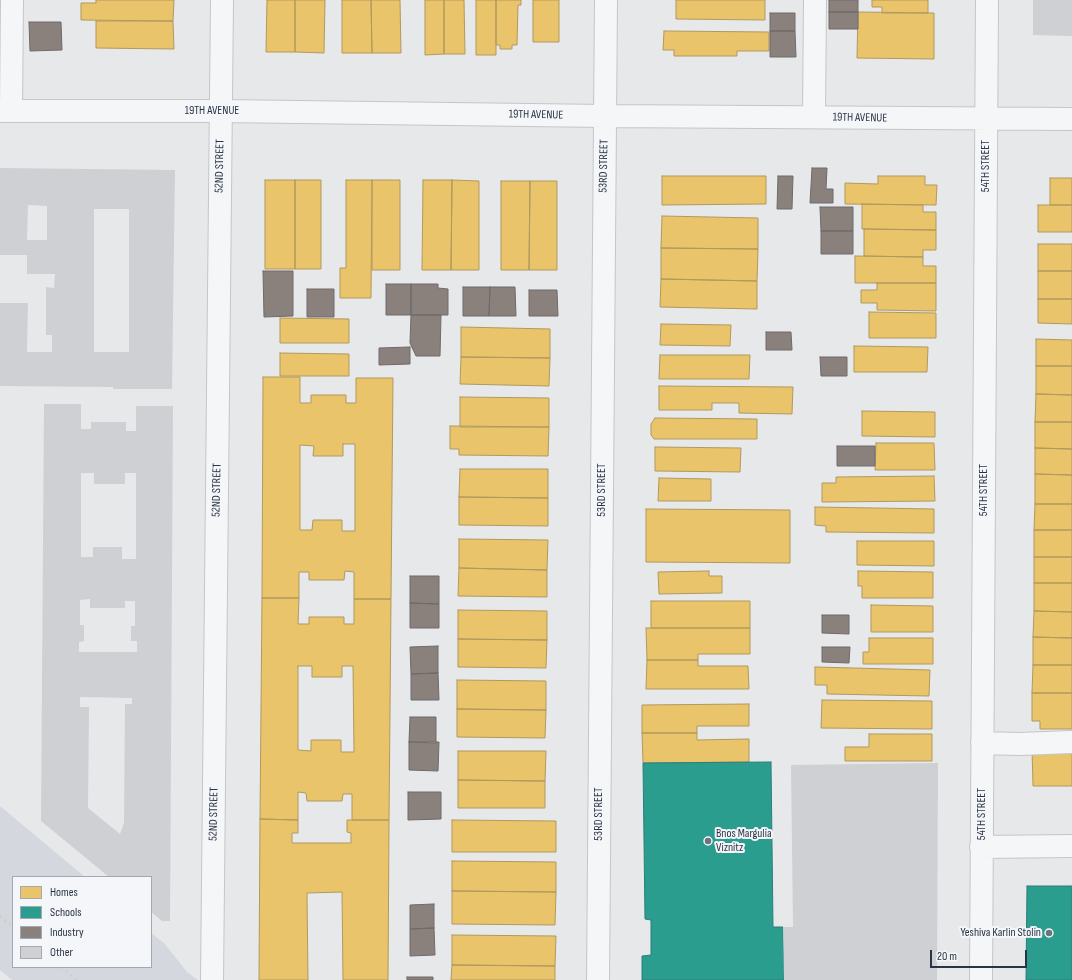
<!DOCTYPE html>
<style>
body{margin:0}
#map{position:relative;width:1072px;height:980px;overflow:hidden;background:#e6e8ea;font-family:"Sofia Sans Condensed",sans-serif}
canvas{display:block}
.legend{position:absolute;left:12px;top:876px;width:140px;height:92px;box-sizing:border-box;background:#f4f6f9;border:1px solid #a4a8b1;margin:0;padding:5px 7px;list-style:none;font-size:12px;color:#2b3445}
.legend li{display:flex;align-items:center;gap:8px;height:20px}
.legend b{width:20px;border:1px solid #a4a8b1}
.scale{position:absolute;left:930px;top:950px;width:97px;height:18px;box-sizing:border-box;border:2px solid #2b3445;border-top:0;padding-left:5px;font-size:12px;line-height:14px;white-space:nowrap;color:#2b3445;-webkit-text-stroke:3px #f4f6f9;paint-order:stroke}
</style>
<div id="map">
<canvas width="1072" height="980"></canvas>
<ul class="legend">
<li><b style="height:11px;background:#e9c46a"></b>Homes</li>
<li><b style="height:11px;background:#2a9d8f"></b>Schools</li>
<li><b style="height:11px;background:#8a817c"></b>Industry</li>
<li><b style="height:11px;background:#ced0d3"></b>Other</li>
</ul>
<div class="scale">20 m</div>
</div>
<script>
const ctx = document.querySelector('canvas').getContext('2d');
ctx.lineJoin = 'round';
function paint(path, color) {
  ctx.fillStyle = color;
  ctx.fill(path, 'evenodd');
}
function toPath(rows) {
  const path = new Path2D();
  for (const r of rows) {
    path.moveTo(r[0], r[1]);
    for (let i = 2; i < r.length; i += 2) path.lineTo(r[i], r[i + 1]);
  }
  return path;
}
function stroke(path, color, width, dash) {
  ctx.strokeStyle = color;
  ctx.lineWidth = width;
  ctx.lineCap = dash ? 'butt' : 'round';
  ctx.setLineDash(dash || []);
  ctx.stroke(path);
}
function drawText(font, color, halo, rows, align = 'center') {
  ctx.font = font + ' "Sofia Sans Condensed",sans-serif';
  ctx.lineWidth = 4;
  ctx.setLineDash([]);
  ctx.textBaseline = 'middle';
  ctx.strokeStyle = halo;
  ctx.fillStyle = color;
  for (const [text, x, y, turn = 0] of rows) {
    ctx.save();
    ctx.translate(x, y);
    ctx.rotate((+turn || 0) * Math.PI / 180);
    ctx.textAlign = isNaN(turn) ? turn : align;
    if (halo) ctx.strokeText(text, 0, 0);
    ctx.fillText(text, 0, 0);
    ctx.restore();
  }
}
paint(toPath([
 [0,806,85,877,13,877,13,967,151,967,151,933,164,943,187,972,198,980,12,980,0,970]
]), '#d4d7dd');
const homes = toPath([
 [96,0,174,0,173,21,81,20,81,3,96,3,96,0],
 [267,0,295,0,295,52,266,52,267,0],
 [295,0,325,0,324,53,295,52,295,0],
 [342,0,371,0,372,53,342,53,342,0],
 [371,0,400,0,401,53,372,53,371,0],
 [425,0,444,0,444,54,425,55,425,0],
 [444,0,464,0,465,54,444,54,444,0],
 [476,0,496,0,496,55,476,55,476,0],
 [496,0,521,0,521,5,518,5,517,45,512,45,512,49,500,49,500,45,496,45,496,0],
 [533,0,559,0,559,42,533,42,533,0],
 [676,0,765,0,765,20,676,19,676,0],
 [872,0,928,0,928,13,882,13,882,7,872,7,872,0],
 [858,12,934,13,934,59,857,58,858,12],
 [96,21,173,21,174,49,96,48,96,21],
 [664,31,769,32,769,51,737,51,737,56,674,56,674,50,663,50,664,31],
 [662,176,766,176,766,204,662,205,662,176],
 [878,176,925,176,925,185,937,185,936,205,845,204,845,183,878,184,878,176],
 [1050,178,1072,178,1072,205,1050,205,1050,178],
 [265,180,295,180,295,269,265,269,265,180],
 [295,180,321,180,321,269,295,269,295,180],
 [346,180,372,180,371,298,340,298,340,268,346,268,346,180],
 [372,180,400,180,400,270,372,270,372,180],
 [423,180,452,180,451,270,422,270,423,180],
 [452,180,479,181,479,270,451,270,452,180],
 [501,181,530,181,529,270,501,270,501,181],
 [530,181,557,181,557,270,529,270,530,181],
 [862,204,923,205,923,212,936,212,936,230,862,229,862,204],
 [1038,205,1072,205,1072,232,1038,232,1038,205],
 [662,216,758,218,758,249,661,248,662,216],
 [864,229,936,230,936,250,923,250,923,257,864,256,864,229],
 [1038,244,1072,244,1072,271,1038,271,1038,244],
 [661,248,758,249,757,281,661,279,661,248],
 [855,256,923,257,923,266,936,266,936,283,855,283,855,256],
 [1038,271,1072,271,1072,299,1038,299,1038,271],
 [661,279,757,281,757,309,660,307,661,279],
 [877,283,936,283,936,311,877,310,877,303,861,303,861,290,877,290,877,283],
 [1038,299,1072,299,1072,324,1038,323,1038,299],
 [869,312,936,313,936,338,869,338,869,312],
 [280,318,349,319,349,343,280,343,280,318],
 [661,324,731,325,730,346,660,345,661,324],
 [461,327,550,329,550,358,461,357,461,327],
 [1036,339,1072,340,1072,366,1036,366,1036,339],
 [854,346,928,347,927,372,854,372,854,346],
 [280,353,349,354,349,376,280,376,280,353],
 [660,355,750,355,749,379,659,379,660,355],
 [461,357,550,358,549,386,460,384,461,357],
 [1036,366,1072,366,1072,395,1036,394,1036,366],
 [263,377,300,377,300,403,311,403,311,395,346,395,346,403,356,403,356,378,393,378,391,599,354,599,354,572,345,571,344,580,309,580,309,572,299,572,299,598,262,598,263,377],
 [343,444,355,444,355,531,342,531,342,520,313,520,312,530,300,530,300,445,314,446,313,456,343,456,343,444],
 [659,386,793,387,792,414,739,413,739,403,712,403,712,410,659,410,659,386],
 [1036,394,1072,395,1072,422,1035,422,1036,394],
 [460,397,549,398,549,427,460,427,460,397],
 [862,411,935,412,935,437,862,436,862,411],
 [655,418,757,419,757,439,654,439,651,435,651,424,655,418],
 [1035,422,1072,422,1072,449,1035,448,1035,422],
 [450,426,549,427,548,456,459,455,459,449,450,449,450,426],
 [876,443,934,443,935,470,875,470,876,443],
 [655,447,741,448,740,472,655,471,655,447],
 [1035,448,1072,449,1072,475,1035,474,1035,448],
 [460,469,548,469,548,498,459,497,460,469],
 [1035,474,1072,475,1072,504,1035,504,1035,474],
 [934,476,935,501,822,502,822,483,836,483,836,477,934,476],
 [659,478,711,479,711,501,658,501,659,478],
 [459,497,548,498,548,526,459,525,459,497],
 [1035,504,1072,504,1072,530,1034,530,1035,504],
 [815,507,934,509,934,533,826,532,826,526,815,525,815,507],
 [646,509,790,510,790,563,646,562,646,509],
 [1034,530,1072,530,1072,557,1034,557,1034,530],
 [459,539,548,540,547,570,459,568,459,539],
 [857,541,934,541,934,566,857,565,857,541],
 [1034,557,1072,557,1072,583,1034,583,1034,557],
 [459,568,547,570,547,597,458,596,459,568],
 [709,571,709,576,722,576,722,593,659,594,658,572,709,571],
 [858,571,933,572,933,598,862,598,862,586,858,586,858,571],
 [1034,583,1072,583,1072,612,1034,611,1034,583],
 [262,598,299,598,298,624,309,624,309,617,344,617,344,624,354,624,354,599,391,599,389,820,352,820,352,794,343,794,342,801,307,801,306,793,298,792,298,820,260,819,262,598],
 [298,666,312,666,312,677,342,677,342,666,353,666,354,752,341,752,341,740,311,740,311,751,298,750,298,666],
 [651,601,750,601,750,628,651,628,651,601],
 [871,605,933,606,933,632,871,632,871,605],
 [458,610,547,611,547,640,458,639,458,610],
 [1034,611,1072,612,1072,638,1033,637,1034,611],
 [646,628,750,628,750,654,698,654,698,660,647,660,646,628],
 [1033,637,1072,638,1072,665,1033,665,1033,637],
 [869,638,933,638,933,664,863,664,863,652,869,652,869,638],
 [458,639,547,640,546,668,458,667,458,639],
 [647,660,698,660,698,666,748,666,749,689,646,689,647,660],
 [1033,665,1072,665,1072,693,1032,693,1033,665],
 [815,667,930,670,929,696,827,694,827,685,815,685,815,667],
 [457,680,546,681,546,710,457,709,457,680],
 [1032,693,1072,693,1072,729,1040,729,1040,721,1032,721,1032,693],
 [822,700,932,701,932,729,821,728,822,700],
 [749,704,749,726,697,726,697,733,642,733,642,705,749,704],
 [457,709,546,710,545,738,457,737,457,709],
 [642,733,697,733,697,740,749,739,749,762,643,763,642,733],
 [869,734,932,734,932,761,845,761,845,747,869,747,869,734],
 [1072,746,1072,786,1033,786,1032,749,1072,746],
 [458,751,546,751,545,781,458,780,458,751],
 [458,780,545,781,545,808,458,808,458,780],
 [260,819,298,820,298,833,292,833,292,843,351,843,351,833,347,832,347,820,389,820,388,980,343,980,342,892,307,893,308,980,259,980,260,819],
 [452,820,556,821,556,852,452,852,452,820],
 [452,861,556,862,556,892,452,891,452,861],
 [452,891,556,892,555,925,452,924,452,891],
 [452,935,556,936,555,966,452,965,452,935],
 [452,965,555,966,555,980,451,980,452,965]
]);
paint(homes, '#e9c46a');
stroke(homes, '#b0995f', 1);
const schools = toPath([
 [771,762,773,927,783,927,784,980,642,980,642,956,651,955,651,920,645,919,643,763,771,762],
 [1027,886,1072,886,1072,980,1026,980,1027,886]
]);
paint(schools, '#2a9d8f');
stroke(schools, '#2a7e79', 1);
const industry = toPath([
 [829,0,858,0,858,12,829,12,829,0],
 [829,12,858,12,858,29,829,29,829,12],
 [770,13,795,13,795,31,770,31,770,13],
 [29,22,61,22,62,50,30,51,29,22],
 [770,31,795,31,796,57,770,57,770,31],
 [812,168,827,168,826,189,833,189,833,203,810,203,812,168],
 [778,176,793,176,792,209,777,209,778,176],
 [820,207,853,207,853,231,821,231,820,207],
 [821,231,853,231,853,254,821,254,821,231],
 [263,271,293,271,293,316,264,317,263,271],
 [386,284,411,284,411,315,386,315,386,284],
 [411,284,438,284,438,288,448,289,448,315,411,315,411,284],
 [463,287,490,287,489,316,463,316,463,287],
 [490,287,515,287,516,316,489,316,490,287],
 [307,289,334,289,334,317,307,317,307,289],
 [529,290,557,290,558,316,529,316,529,290],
 [411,315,441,315,440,356,416,356,410,343,411,315],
 [766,332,791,332,792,350,766,350,766,332],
 [410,347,410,364,379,365,379,348,410,347],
 [820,357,847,357,847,376,821,376,820,357],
 [837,446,875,446,875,466,837,466,837,446],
 [410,576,439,576,439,604,410,603,410,576],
 [410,603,439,604,439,628,410,628,410,603],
 [822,615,849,615,849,634,822,633,822,615],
 [438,646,438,673,411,674,410,647,438,646],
 [822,647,850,647,849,663,822,662,822,647],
 [438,673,439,700,411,700,411,674,438,673],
 [410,717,436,717,436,743,409,742,410,717],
 [409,742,439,742,438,771,409,770,409,742],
 [408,792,441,792,441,819,408,820,408,792],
 [434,904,434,928,410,929,410,905,434,904],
 [434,928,435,955,410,956,410,929,434,928],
 [407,977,433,977,433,980,407,980,407,977]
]);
paint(industry, '#8a817c');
stroke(industry, '#6e6a6c', 1);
paint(toPath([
 [1033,0,1072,0,1072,36,1033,35],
 [0,168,175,170,172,389,113,389,113,387,0,386,0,303,28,303,27,352,52,352,52,335,46,335,46,287,54,288,55,274,27,274,27,255,0,255],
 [28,205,47,206,47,240,27,240],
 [94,209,129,209,129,352,94,352],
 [44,404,81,404,81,429,91,429,91,422,126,422,126,431,136,431,136,406,173,406,170,921,162,921,151,912,151,877,109,877,41,821],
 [81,473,94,473,94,484,125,484,125,473,136,473,136,559,122,559,122,547,93,547,93,557,81,557],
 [90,599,90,608,125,608,125,601,135,601,135,626,131,626,131,641,137,641,137,652,79,652,79,642,84,641,84,625,80,625,80,600],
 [80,697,132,698,132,704,125,704,124,823,120,834,88,808,89,707,80,707],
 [938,763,937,980,784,980,783,927,793,927,791,765]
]), '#ced0d3');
const minor = toPath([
 [0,111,221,111,605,116,1072,119],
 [11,111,12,0],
 [814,117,815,0],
 [982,743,1019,744,1072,742],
 [981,847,1072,846],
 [212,980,222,0],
 [598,980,606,0],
 [981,980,987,0]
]);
stroke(minor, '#c4c6c8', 24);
stroke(minor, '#f5f6f7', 22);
stroke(toPath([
 [0,916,13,927],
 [61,967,76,980]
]), '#cecfd2', 3, [2, 4]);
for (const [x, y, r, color] of [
 [708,841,4,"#6c737f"],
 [1049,933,4,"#6c737f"]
]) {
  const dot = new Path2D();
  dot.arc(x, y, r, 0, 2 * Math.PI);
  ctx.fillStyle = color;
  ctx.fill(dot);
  stroke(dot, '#f4f6f9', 1.5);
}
drawText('12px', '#2b3445', '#f4f6f9', [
 ["19TH AVENUE",212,111],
 ["19TH AVENUE",536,115,1],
 ["19TH AVENUE",860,118,1],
 ["52ND STREET",220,166,-89],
 ["53RD STREET",604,166,-89],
 ["54TH STREET",986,166,-90],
 ["52ND STREET",217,490,-89],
 ["53RD STREET",602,490,-90],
 ["54TH STREET",984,490,-90],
 ["52ND STREET",214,814,-89],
 ["53RD STREET",599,814,-90],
 ["54TH STREET",982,814,-90]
]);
drawText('12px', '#2b3445', '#f4f6f9', [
 ["Bnos Margulia",716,834],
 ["Viznitz",716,848],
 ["Yeshiva Karlin Stolin",1041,933,"right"]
], 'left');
</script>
